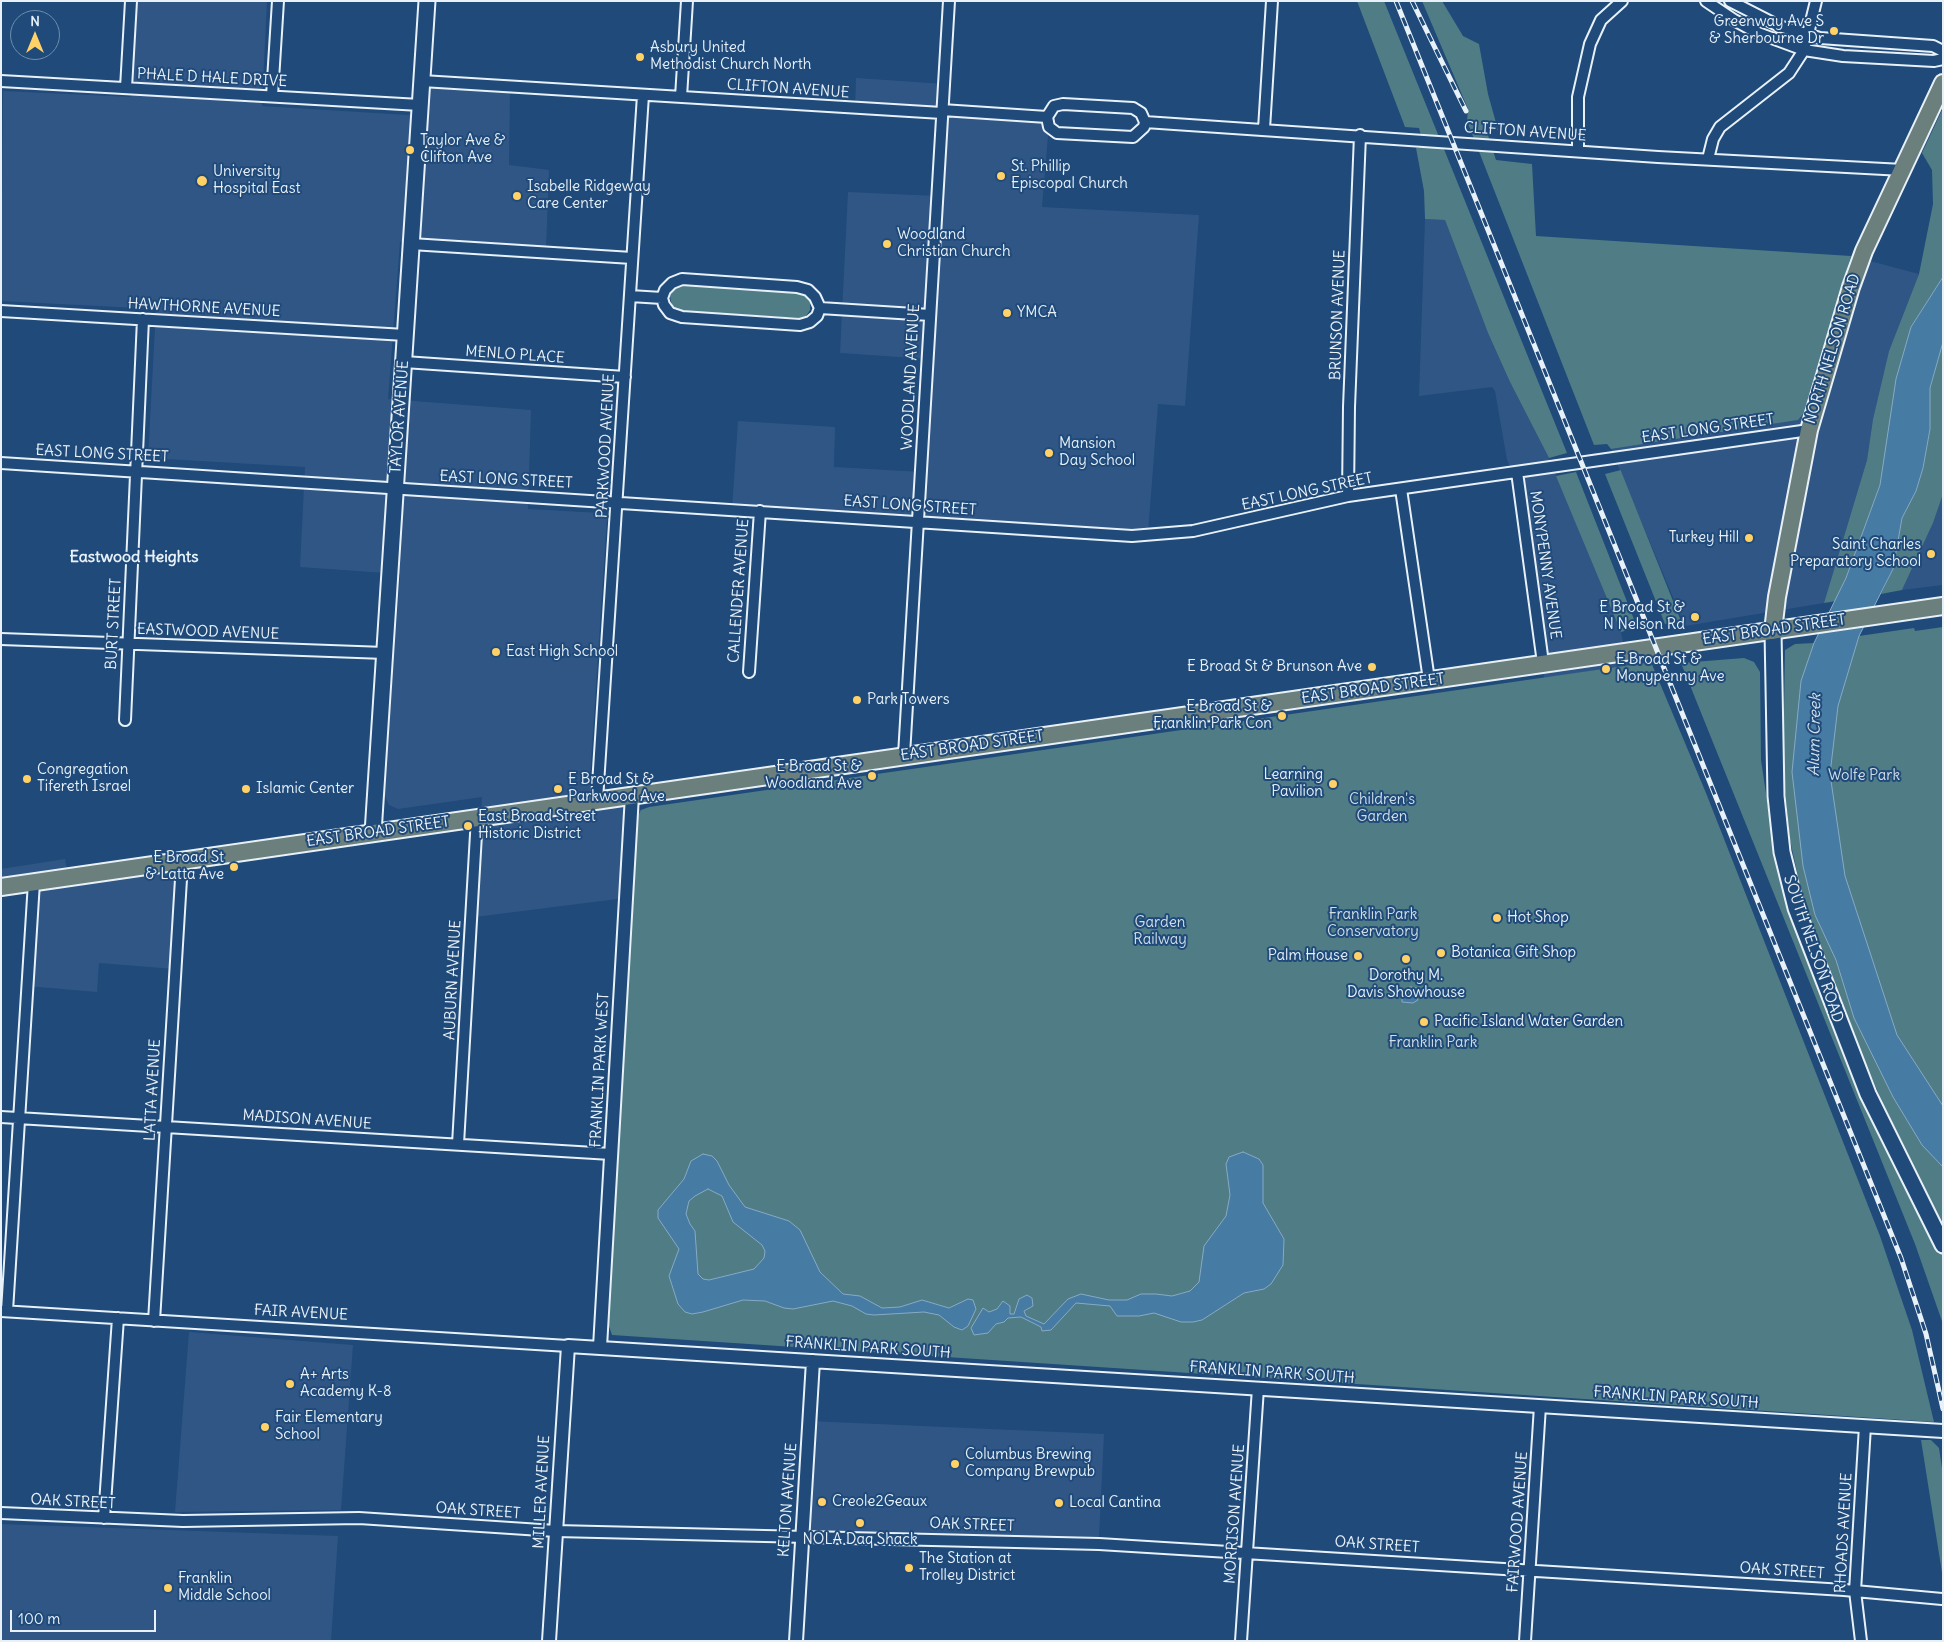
<!DOCTYPE html>
<style>
body{margin:0}
#map{position:relative;width:1944px;height:1642px;overflow:hidden;background:#1f4a7a;font-family:Delius,sans-serif}
canvas{display:block}
.frame{position:absolute;inset:0;border:2px solid #e8f1f8;pointer-events:none}
.north{position:absolute;left:10px;top:10px;width:50px;height:50px;box-sizing:border-box;background:#1f4a7a;border:1px solid #6f8dac;border-radius:50%;rotate:0deg;font-size:14px;font-weight:700;line-height:20px;text-align:center;color:#e8f1f8}
.north::after{content:'';display:block;margin:auto;width:18px;height:22px;background:#ffd166;clip-path:polygon(50% 0,100% 100%,50% 72%,0 100%)}
.scale{position:absolute;left:10px;top:1610px;width:146px;height:22px;box-sizing:border-box;border:2px solid #e8f1f8;border-top:0;padding-left:6px;font-size:15px;line-height:18px;white-space:nowrap;color:#e8f1f8;-webkit-text-stroke:4px #1f4a7a;paint-order:stroke}
</style>
<div id="map">
<canvas width="1944" height="1642"></canvas>
<div class="frame"></div>
<div class="north">N</div>
<div class="scale">100 m</div>
</div>
<script>
const ctx = document.querySelector('canvas').getContext('2d');
ctx.lineJoin = 'round';
function paint(path, color) {
  ctx.fillStyle = color;
  ctx.fill(path, 'evenodd');
}
function toPath(rows) {
  const path = new Path2D();
  for (const r of rows) {
    path.moveTo(r[0], r[1]);
    for (let i = 2; i < r.length; i += 2) path.lineTo(r[i], r[i + 1]);
  }
  return path;
}
function stroke(path, color, width, dash) {
  ctx.strokeStyle = color;
  ctx.lineWidth = width;
  ctx.lineCap = dash ? 'butt' : 'round';
  ctx.setLineDash(dash || []);
  ctx.stroke(path);
}
function drawText(font, color, halo, rows, align = 'center') {
  ctx.font = font + ' Delius,sans-serif';
  ctx.lineWidth = 4;
  ctx.setLineDash([]);
  ctx.textBaseline = 'middle';
  ctx.strokeStyle = halo;
  ctx.fillStyle = color;
  for (const [text, x, y, turn = 0] of rows) {
    ctx.save();
    ctx.translate(x, y);
    ctx.rotate((+turn || 0) * Math.PI / 180);
    ctx.textAlign = isNaN(turn) ? turn : align;
    if (halo) ctx.strokeText(text, 0, 0);
    ctx.fillText(text, 0, 0);
    ctx.restore();
  }
}
paint(toPath([
 [138,1,267,1,262,106,408,115,423,108,425,85,510,89,509,165,549,170,546,249,400,242,388,399,531,410,528,509,601,513,607,518,590,778,641,810,638,816,633,897,475,917,482,797,398,809,389,805,384,794,400,574,300,567,305,467,148,458,156,309,1,301,3,91,131,97],
 [856,78,945,84,945,108,1050,112,1042,207,1199,215,1185,406,1158,404,1148,533,732,509,738,421,835,427,834,467,922,472,929,359,840,353,848,192,938,196,943,116,855,111],
 [1425,219,1445,220,1488,333,1510,382,1549,458,1621,632,1628,665,1544,678,1516,479,1507,460,1495,391,1492,387,1419,396],
 [1851,256,1919,274,1889,351,1873,419,1867,460,1824,603,1685,626,1611,449,1798,420,1803,414],
 [1943,494,1943,585,1902,590,1933,523],
 [65,859,68,876,182,860,175,969,99,963,97,992,27,986,33,882,1,886,1,869],
 [189,1332,353,1345,341,1510,175,1512],
 [809,1421,1104,1434,1099,1538,808,1531],
 [1,1524,338,1536,331,1641,1,1641]
]), '#305686');
paint(toPath([
 [1357,1,1384,1,1567,453,1549,458,1510,382,1488,333,1445,220,1425,219,1424,191,1416,148,1424,147,1419,128,1405,127],
 [1422,1,1442,1,1463,36,1479,44,1488,94,1498,130,1486,129,1496,160,1532,164,1536,236,1851,256,1803,414,1798,420,1611,449,1607,444,1594,445,1467,121,1468,109],
 [1943,108,1943,277,1911,327,1880,485,1846,578,1836,601,1824,603,1867,460,1873,419,1889,351,1919,274,1933,204,1932,170,1922,153],
 [682,285,796,292,804,294,810,299,810,310,806,316,801,318,680,311,672,306,670,296,674,288],
 [1943,342,1943,494,1933,523,1902,590,1881,594,1893,569,1902,518,1916,491,1923,468,1930,429,1930,388],
 [1621,470,1621,471,1681,621,1665,624,1605,474],
 [1576,472,1637,627,1621,632,1556,476],
 [1943,627,1943,1227,1880,1097,1845,1014,1804,904,1790,840,1783,771,1785,650,1795,644,1814,643,1813,646,1858,640,1859,636,1914,628,1915,631],
 [1744,658,1754,662,1760,672,1761,760,1776,861,1785,889,1903,1176,1943,1256,1943,1324,1915,1244,1681,663],
 [1651,662,1706,793,1880,1236,1912,1330,1934,1422,612,1335,608,1323,638,816,641,810,649,807],
 [1921,1440,1931,1440,1939,1448,1943,1475,1943,1579]
]), '#507c85');
const water = toPath([
 [1943,277,1943,342,1930,388,1930,429,1923,468,1916,491,1902,518,1893,569,1859,636,1838,706,1830,774,1845,876,1897,1035,1943,1106,1943,1167,1922,1145,1893,1097,1854,1018,1836,960,1815,915,1803,866,1792,772,1801,681,1814,643,1846,578,1880,485,1896,379,1911,327,1943,277],
 [1410,987,1417,988,1414,993,1418,1000,1413,1003,1402,1002,1402,998,1409,995,1410,987],
 [1243,1152,1259,1159,1263,1165,1263,1203,1284,1239,1283,1265,1271,1284,1264,1289,1244,1293,1202,1320,1193,1322,1181,1322,1154,1313,1139,1316,1117,1316,1110,1306,1076,1303,1051,1330,1042,1331,1041,1327,1021,1317,1008,1318,1004,1322,996,1324,988,1333,974,1335,971,1328,983,1308,989,1312,997,1309,1003,1301,1010,1306,1010,1314,1014,1314,1019,1299,1027,1295,1032,1298,1033,1306,1024,1311,1026,1316,1044,1324,1068,1299,1081,1294,1109,1300,1127,1300,1141,1294,1156,1294,1172,1296,1190,1291,1199,1282,1204,1246,1226,1216,1230,1195,1226,1164,1229,1157,1243,1152],
 [703,1154,712,1156,717,1161,729,1185,745,1207,789,1221,800,1230,820,1272,843,1294,860,1296,882,1308,900,1307,922,1300,949,1308,968,1299,973,1300,976,1309,968,1326,962,1330,954,1327,939,1315,924,1312,874,1315,866,1314,852,1306,833,1301,793,1309,784,1308,765,1301,743,1300,703,1312,692,1314,685,1312,678,1304,669,1276,679,1249,658,1218,658,1210,684,1179,691,1161,703,1154],
 [708,1189,722,1196,733,1222,762,1245,765,1251,764,1258,754,1269,709,1280,703,1279,698,1274,695,1231,690,1224,686,1214,689,1201,695,1196,708,1189]
]);
paint(water, '#467ba3');
stroke(water, '#87aac5', 1);
const minor = toPath([
 [1706,1,1734,20,1758,33,1804,50,1843,56,1934,61,1943,59],
 [1730,1,1779,26,1820,38,1933,46,1943,51],
 [1,81,420,105],
 [422,81,942,113],
 [126,88,131,1],
 [272,96,278,1],
 [681,97,687,1],
 [1063,104,1133,108,1141,113,1145,122,1144,127,1133,137,1057,133,1049,127,1047,117,1054,106,1063,104],
 [942,110,1047,117],
 [1145,122,1658,157,1903,170],
 [1264,129,1272,1],
 [1578,151,1578,97,1590,44,1601,20,1622,1],
 [1708,159,1713,139,1720,127,1789,73,1804,50,1816,1],
 [411,244,632,258],
 [682,279,797,287,808,290,815,297,820,308,817,316,810,322,800,325,682,317,670,313,664,305,662,298,665,290,672,283,682,279],
 [630,296,662,298],
 [820,308,930,315],
 [1,311,405,335],
 [404,362,625,377],
 [1,463,1132,536,1193,531,1348,496,1809,430],
 [1517,472,1543,663],
 [1401,489,1429,680],
 [1348,496,1349,407,1360,135],
 [1,639,385,653],
 [749,672,760,511],
 [125,720,143,319],
 [904,755,949,1],
 [597,800,643,95],
 [1,1117,611,1154],
 [458,1144,477,817],
 [1,1311,568,1346],
 [7,1311,34,882],
 [154,1321,181,879,179,861],
 [1,1513,183,1521,359,1518,556,1531,1099,1544,1844,1590,1942,1599],
 [104,1518,118,1318],
 [1241,1641,1258,1388],
 [1525,1641,1540,1406],
 [1861,1641,1855,1591,1865,1426]
]);
const tertiary = toPath([
 [600,1347,632,795],
 [549,1641,568,1346,1943,1431],
 [796,1641,813,1361]
]);
const secondary = toPath([
 [1773,631,1776,796,1782,852,1796,908,1868,1094,1943,1245],
 [373,833,427,1]
]);
const primary = toPath([
 [1773,631,1777,597,1809,430,1851,287,1864,251,1943,83],
 [1,887,1943,606]
]);
stroke(minor, '#e8f1f8', 14);
stroke(tertiary, '#e8f1f8', 16);
stroke(secondary, '#e8f1f8', 19);
stroke(primary, '#e8f1f8', 20);
stroke(minor, '#1f4a7a', 10);
stroke(tertiary, '#1f4a7a', 12);
stroke(secondary, '#1f4a7a', 15);
stroke(primary, '#6b7f7c', 16);
const rail = toPath([
 [1396,1,1901,1258,1926,1334,1943,1409],
 [1412,1,1466,111]
]);
stroke(rail, '#e8f1f8', 5);
stroke(rail, '#1f4a7a', 3, [9]);
for (const [x, y, r, color] of [
 [1834,31,5,"#ffd166"],
 [640,57,5,"#ffd166"],
 [410,150,5,"#ffd166"],
 [1001,176,5,"#ffd166"],
 [202,181,6,"#ffd166"],
 [517,196,5,"#ffd166"],
 [887,244,5,"#ffd166"],
 [1007,313,5,"#ffd166"],
 [1049,453,5,"#ffd166"],
 [1749,538,5,"#ffd166"],
 [1931,554,5,"#ffd166"],
 [1695,617,5,"#ffd166"],
 [496,652,5,"#ffd166"],
 [1372,667,5,"#ffd166"],
 [1606,669,5,"#ffd166"],
 [857,700,5,"#ffd166"],
 [1282,716,5,"#ffd166"],
 [872,776,5,"#ffd166"],
 [27,779,5,"#ffd166"],
 [1333,784,5,"#ffd166"],
 [246,789,5,"#ffd166"],
 [558,789,5,"#ffd166"],
 [468,826,5,"#ffd166"],
 [234,867,5,"#ffd166"],
 [1497,918,5,"#ffd166"],
 [1441,953,5,"#ffd166"],
 [1358,956,5,"#ffd166"],
 [1406,959,5,"#ffd166"],
 [1424,1022,5,"#ffd166"],
 [290,1384,5,"#ffd166"],
 [265,1427,5,"#ffd166"],
 [955,1464,5,"#ffd166"],
 [822,1502,5,"#ffd166"],
 [1059,1503,5,"#ffd166"],
 [860,1523,5,"#ffd166"],
 [909,1568,5,"#ffd166"],
 [168,1588,5,"#ffd166"]
]) {
  const dot = new Path2D();
  dot.arc(x, y, r, 0, 2 * Math.PI);
  ctx.fillStyle = color;
  ctx.fill(dot);
  stroke(dot, '#1f4a7a', 2);
}
drawText('15px', '#e8f1f8', '#1f4a7a', [
 ["Greenway Ave S",1824,22,"right"],
 ["& Sherbourne Dr",1824,39,"right"],
 ["Asbury United",650,48],
 ["Methodist Church North",650,65],
 ["Taylor Ave &",420,141],
 ["Clifton Ave",420,158],
 ["St. Phillip",1011,167],
 ["Episcopal Church",1011,184],
 ["University",213,172],
 ["Hospital East",213,189],
 ["Isabelle Ridgeway",527,187],
 ["Care Center",527,204],
 ["Woodland",897,235],
 ["Christian Church",897,252],
 ["YMCA",1017,313],
 ["Mansion",1059,444],
 ["Day School",1059,461],
 ["Turkey Hill",1739,538,"right"],
 ["Saint Charles",1921,545,"right"],
 ["Preparatory School",1921,562,"right"],
 ["E Broad St &",1685,608,"right"],
 ["N Nelson Rd",1685,625,"right"],
 ["East High School",506,652],
 ["E Broad St &",1616,660],
 ["Monypenny Ave",1616,677],
 ["E Broad St & Brunson Ave",1362,667,"right"],
 ["Park Towers",867,700],
 ["E Broad St &",1272,707,"right"],
 ["Franklin Park Con",1272,724,"right"],
 ["E Broad St &",862,767,"right"],
 ["Woodland Ave",862,784,"right"],
 ["Congregation",37,770],
 ["Tifereth Israel",37,787],
 ["Learning",1323,775,"right"],
 ["Pavilion",1323,792,"right"],
 ["E Broad St &",568,780],
 ["Parkwood Ave",568,797],
 ["Islamic Center",256,789],
 ["East Broad Street",478,817],
 ["Historic District",478,834],
 ["E Broad St",224,858,"right"],
 ["& Latta Ave",224,875,"right"],
 ["Hot Shop",1507,918],
 ["Botanica Gift Shop",1451,953],
 ["Palm House",1348,956,"right"],
 ["Dorothy M.",1406,976,"center"],
 ["Davis Showhouse",1406,993,"center"],
 ["Pacific Island Water Garden",1434,1022],
 ["A+ Arts",300,1375],
 ["Academy K-8",300,1392],
 ["Fair Elementary",275,1418],
 ["School",275,1435],
 ["Columbus Brewing",965,1455],
 ["Company Brewpub",965,1472],
 ["Creole2Geaux",832,1502],
 ["Local Cantina",1069,1503],
 ["NOLA Daq Shack",860,1540,"center"],
 ["The Station at",919,1559],
 ["Trolley District",919,1576],
 ["Franklin",178,1579],
 ["Middle School",178,1596]
], 'left');
drawText('15px', '#e8f1f8', '#1f4a7a', [
 ["PHALE D HALE DRIVE",212,78,3],
 ["CLIFTON AVENUE",788,89,4],
 ["CLIFTON AVENUE",1525,132,4],
 ["HAWTHORNE AVENUE",204,308,3],
 ["BRUNSON AVENUE",1338,315,-88],
 ["NORTH NELSON ROAD",1833,349,-73],
 ["MENLO PLACE",515,355,4],
 ["WOODLAND AVENUE",911,377,-87],
 ["TAYLOR AVENUE",400,417,-86],
 ["EAST LONG STREET",1708,429,-8],
 ["PARKWOOD AVENUE",606,446,-87],
 ["EAST LONG STREET",102,454,3],
 ["EAST LONG STREET",506,480,3],
 ["EAST LONG STREET",1307,492,-12],
 ["EAST LONG STREET",910,506,4],
 ["MONYPENNY AVENUE",1545,565,82],
 ["CALLENDER AVENUE",739,591,-86],
 ["BURT STREET",114,624,-87],
 ["EAST BROAD STREET",1774,630,-8],
 ["EASTWOOD AVENUE",208,632,2],
 ["EAST BROAD STREET",1373,689,-8],
 ["EAST BROAD STREET",972,746,-8],
 ["EAST BROAD STREET",378,832,-8],
 ["SOUTH NELSON ROAD",1813,949,71],
 ["AUBURN AVENUE",453,980,-87],
 ["FRANKLIN PARK WEST",600,1070,-87],
 ["LATTA AVENUE",153,1090,-87],
 ["MADISON AVENUE",307,1120,4],
 ["FAIR AVENUE",301,1313,3],
 ["FRANKLIN PARK SOUTH",868,1348,4],
 ["FRANKLIN PARK SOUTH",1272,1373,4],
 ["FRANKLIN PARK SOUTH",1676,1398,4],
 ["MILLER AVENUE",542,1492,-87],
 ["KELTON AVENUE",788,1500,-86],
 ["OAK STREET",73,1502,3],
 ["OAK STREET",478,1511,4],
 ["MORRISON AVENUE",1235,1514,-86],
 ["FAIRWOOD AVENUE",1518,1522,-86],
 ["OAK STREET",972,1525,2],
 ["RHOADS AVENUE",1844,1533,-87],
 ["OAK STREET",1377,1545,4],
 ["OAK STREET",1782,1571,4]
]);
drawText('15px', '#d1dfe7', '#1f4a7a', [
 ["Wolfe Park",1864,776],
 ["Children's",1382,800],
 ["Garden",1382,817],
 ["Franklin Park",1373,915],
 ["Conservatory",1373,932],
 ["Garden",1160,923],
 ["Railway",1160,940],
 ["Franklin Park",1433,1043]
]);
drawText('bold 16px', '#e8f1f8', '#1f4a7a', [
 ["Eastwood Heights",134,557]
]);
drawText('italic 16px', '#d0dfeb', '#1f4a7a', [
 ["Alum Creek",1815,735,-89]
]);
</script>
